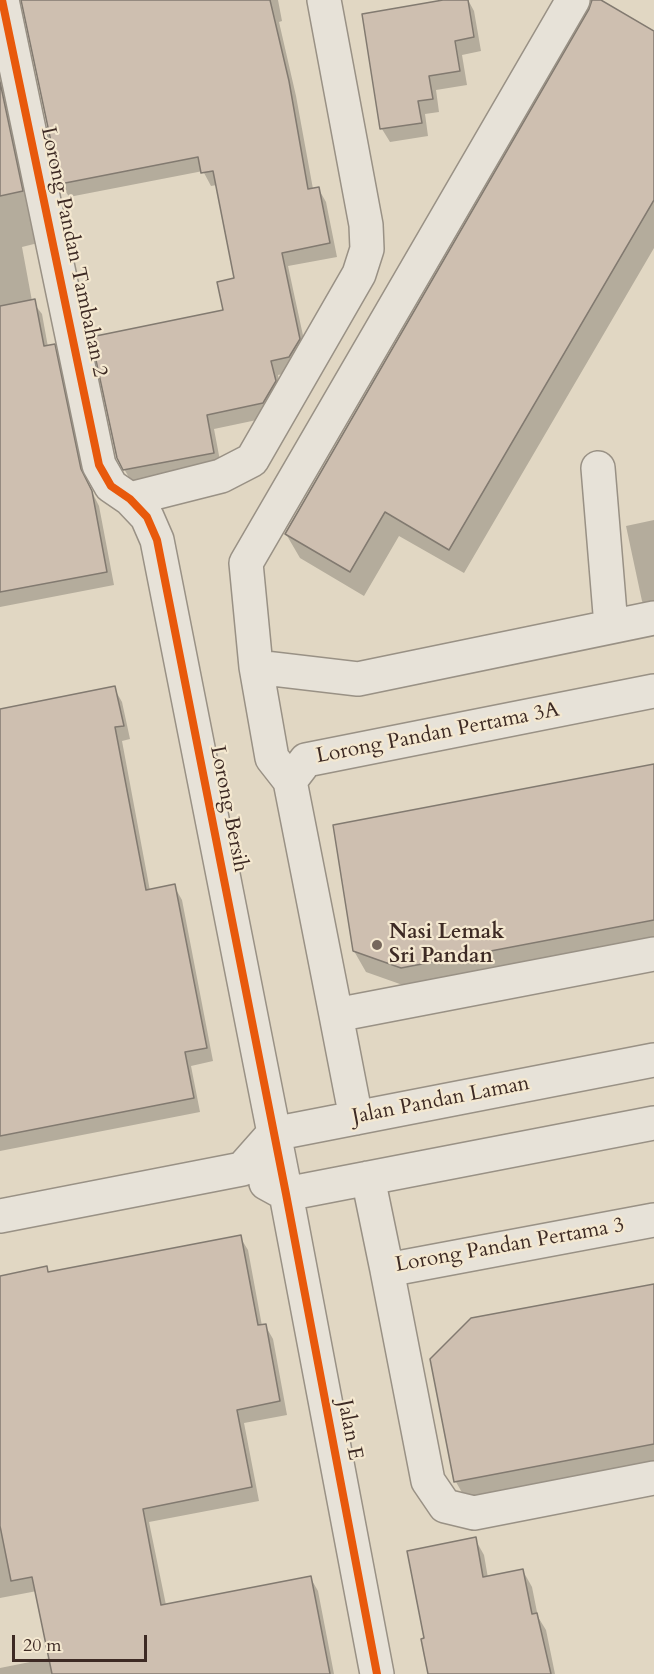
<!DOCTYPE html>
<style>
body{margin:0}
#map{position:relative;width:654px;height:1674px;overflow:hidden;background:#e1d7c3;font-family:Cardo,serif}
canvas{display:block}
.scale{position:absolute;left:12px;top:1635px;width:135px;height:27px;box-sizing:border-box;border:3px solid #3d2a24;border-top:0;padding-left:8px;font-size:18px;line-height:21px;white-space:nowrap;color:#3d2a24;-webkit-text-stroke:4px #f4e8d0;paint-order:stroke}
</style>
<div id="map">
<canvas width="654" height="1674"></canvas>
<div class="scale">20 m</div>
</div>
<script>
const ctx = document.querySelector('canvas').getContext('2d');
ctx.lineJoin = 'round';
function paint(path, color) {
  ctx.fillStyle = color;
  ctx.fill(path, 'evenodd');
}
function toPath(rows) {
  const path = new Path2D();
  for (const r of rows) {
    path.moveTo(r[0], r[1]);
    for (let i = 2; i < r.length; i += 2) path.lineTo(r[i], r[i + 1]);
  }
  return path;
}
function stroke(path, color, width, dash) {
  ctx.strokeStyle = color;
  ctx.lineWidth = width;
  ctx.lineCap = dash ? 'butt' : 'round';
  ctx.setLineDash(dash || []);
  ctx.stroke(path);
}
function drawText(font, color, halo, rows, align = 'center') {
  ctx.font = font + ' Cardo,serif';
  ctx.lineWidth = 4.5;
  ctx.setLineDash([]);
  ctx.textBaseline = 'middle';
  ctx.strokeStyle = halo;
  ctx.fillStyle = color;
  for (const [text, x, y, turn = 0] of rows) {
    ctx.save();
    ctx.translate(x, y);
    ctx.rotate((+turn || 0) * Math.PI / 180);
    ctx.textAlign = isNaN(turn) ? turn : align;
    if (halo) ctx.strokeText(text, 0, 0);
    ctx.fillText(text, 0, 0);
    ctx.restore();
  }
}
paint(toPath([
 [23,0,278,0,282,21,279,22,296,96,313,189,318,188,326,202,337,257,288,266,307,354,297,371,278,375,282,396,271,417,214,429,221,466,132,483,118,458,225,311,236,280,217,185,211,186,203,171,69,197,61,183],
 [452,0,468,0,474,11,481,51,462,55,467,85,436,90,439,112,425,114,428,136,390,142,382,129],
 [593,0,598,0,654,33,654,248,464,573,399,536,364,596,300,558,286,534,591,10],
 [0,63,38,243,22,247,32,301,42,314,48,347,54,346,62,359,88,484,99,506,114,585,0,607],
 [654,520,654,622,642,601,626,526],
 [114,688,122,702,130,739,122,741,150,891,174,886,182,900,213,1061,191,1066,200,1112,0,1151,0,711],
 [654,765,654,943,414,989,366,972,354,951],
 [240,1237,248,1250,262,1326,265,1325,273,1339,287,1415,244,1423,259,1501,149,1522,166,1605,310,1577,318,1591,334,1674,0,1674,0,1668,50,1658,37,1591,0,1598,0,1277,46,1268,50,1274],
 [654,1285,654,1467,468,1503,456,1482,432,1360],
 [475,1539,484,1555,488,1578,523,1571,532,1587,538,1617,546,1630,555,1674,430,1674,426,1639]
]), '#0003');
const building = toPath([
 [21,0,270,0,289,81,308,189,319,187,330,243,282,253,300,339,289,357,271,361,276,381,263,403,207,415,214,453,123,470,117,458,91,337,223,310,217,282,234,278,213,171,201,173,198,157,60,184,21,0],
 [443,0,468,0,474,37,455,41,460,71,429,76,433,99,418,101,422,123,380,129,362,14,443,0],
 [592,0,601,0,654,31,654,200,449,550,385,512,350,572,285,534,589,9,592,0],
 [0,82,23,191,0,196,0,82],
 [35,299,44,346,55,344,81,469,92,491,107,572,0,592,0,306,35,299],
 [115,686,124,726,115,727,146,890,175,884,207,1048,185,1052,194,1098,0,1136,0,709,115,686],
 [654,764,654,920,401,968,353,951,333,825,654,764],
 [241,1235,258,1325,266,1324,280,1401,237,1410,252,1487,143,1509,161,1605,311,1576,330,1674,52,1674,32,1577,11,1581,0,1526,0,1276,47,1266,48,1272,241,1235],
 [654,1284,654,1444,454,1482,430,1359,471,1318,654,1284],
 [476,1537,483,1577,523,1569,532,1614,537,1613,551,1674,428,1674,421,1639,424,1638,407,1551,476,1537]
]);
paint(building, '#cebfb0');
stroke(building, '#827a70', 1.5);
const minor = toPath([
 [2,0,99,465,111,486,130,499,147,517,157,540,286,1194,377,1674],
 [598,468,611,626],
 [130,499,221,476,252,460,359,274,367,249,366,225,324,0],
 [256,667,358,679,654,618],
 [290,781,272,758,256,667,246,563,573,0],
 [336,1015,290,781,306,760,654,691],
 [356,1118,336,1015,654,954],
 [368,1178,387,1270,654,1220],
 [266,1183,286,1194,654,1123],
 [0,1216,242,1169,273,1134,654,1060],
 [387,1270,428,1481,445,1506,474,1513,654,1478]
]);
stroke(minor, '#999185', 36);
stroke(minor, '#e7e2d8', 33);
stroke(toPath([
 [2,0,99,465,111,486,130,499,147,517,157,540,286,1194,377,1674]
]), '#e8590c', 8);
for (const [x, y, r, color] of [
 [377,945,6,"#76675c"]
]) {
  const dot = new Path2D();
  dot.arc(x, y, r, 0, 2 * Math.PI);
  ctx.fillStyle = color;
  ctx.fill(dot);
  stroke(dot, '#f4e8d0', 2);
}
drawText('21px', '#3d2a24', '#f4e8d0', [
 ["Lorong Pandan Tambahan 2",73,252,78],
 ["Lorong Pandan Pertama 3A",438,734,-11],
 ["Lorong Bersih",228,809,79],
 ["Jalan Pandan Laman",441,1101,-11],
 ["Lorong Pandan Pertama 3",510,1246,-10],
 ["Jalan E",349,1430,79]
]);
drawText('bold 21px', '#3d2a24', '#f4e8d0', [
 ["Nasi Lemak",389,933],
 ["Sri Pandan",389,957]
], 'left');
</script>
